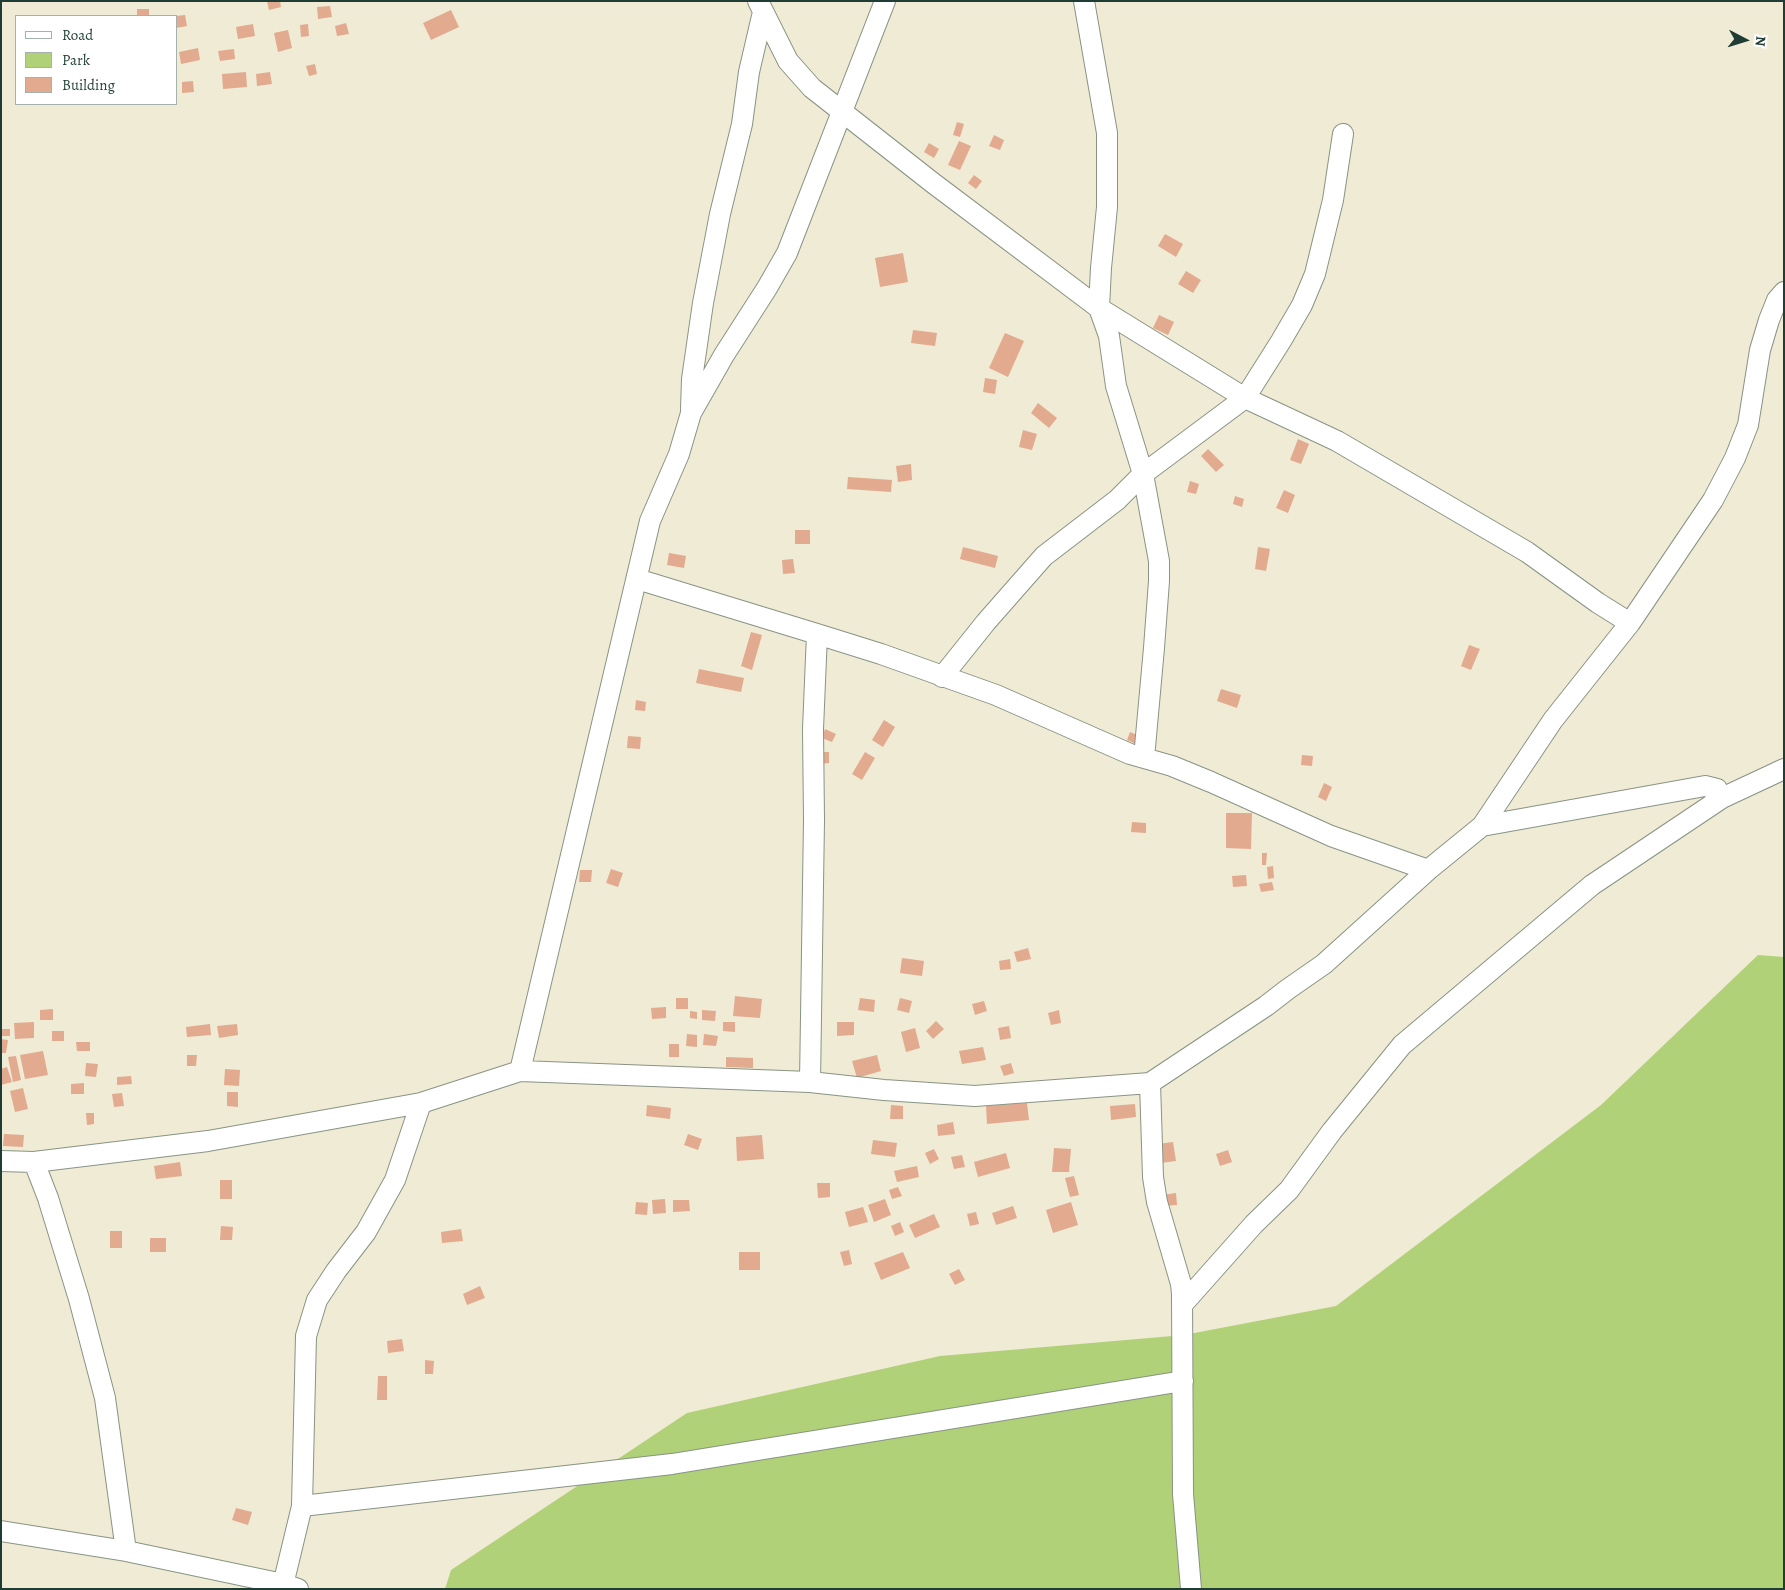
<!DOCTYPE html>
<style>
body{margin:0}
#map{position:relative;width:1785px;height:1590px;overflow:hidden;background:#f0ebd5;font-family:Alegreya,serif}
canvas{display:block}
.frame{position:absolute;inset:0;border:2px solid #1f3d34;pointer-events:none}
.legend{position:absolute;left:15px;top:15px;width:162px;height:90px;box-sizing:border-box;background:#fff;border:1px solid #a5b1ae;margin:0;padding:6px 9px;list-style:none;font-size:15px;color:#1f3d34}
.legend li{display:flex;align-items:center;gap:10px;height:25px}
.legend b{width:25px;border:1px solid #a5b1ae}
.north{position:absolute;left:1720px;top:15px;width:50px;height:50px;-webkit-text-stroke:4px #fff;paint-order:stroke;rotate:95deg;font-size:14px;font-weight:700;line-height:20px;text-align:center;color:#1f3d34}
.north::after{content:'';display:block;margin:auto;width:18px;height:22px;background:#1f3d34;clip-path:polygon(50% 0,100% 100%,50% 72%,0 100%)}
</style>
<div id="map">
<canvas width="1785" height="1590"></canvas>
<div class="frame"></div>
<ul class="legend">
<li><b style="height:6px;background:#fff"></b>Road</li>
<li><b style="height:14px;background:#b1d178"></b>Park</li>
<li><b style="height:14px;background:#e2aa8f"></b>Building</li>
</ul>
<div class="north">N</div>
</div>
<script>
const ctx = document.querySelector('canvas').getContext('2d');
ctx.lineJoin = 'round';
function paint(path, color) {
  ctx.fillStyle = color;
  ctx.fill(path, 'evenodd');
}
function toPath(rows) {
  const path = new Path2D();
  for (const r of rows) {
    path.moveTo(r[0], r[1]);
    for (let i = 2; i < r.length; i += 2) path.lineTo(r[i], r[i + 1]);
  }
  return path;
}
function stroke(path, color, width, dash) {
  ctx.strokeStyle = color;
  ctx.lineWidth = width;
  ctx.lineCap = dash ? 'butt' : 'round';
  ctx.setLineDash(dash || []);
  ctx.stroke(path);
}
paint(toPath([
 [1758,955,1784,957,1784,1589,445,1589,451,1570,687,1413,940,1356,1184,1335,1336,1306,1601,1105]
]), '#b1d178');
paint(toPath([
 [267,1,280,1,281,7,269,10],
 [330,6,332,17,318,19,317,7],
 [137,9,149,9,149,16,137,16],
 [451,10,459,27,431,40,423,23],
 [185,15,187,26,176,28,176,16],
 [346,23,349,34,337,36,335,26],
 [253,24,255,36,238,39,236,27],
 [308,24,309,36,301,37,300,25],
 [288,30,292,48,278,52,274,33],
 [198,48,200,60,181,64,179,52],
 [234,49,235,59,220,61,218,51],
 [315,64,317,74,309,76,306,66],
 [246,72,247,87,223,89,222,74],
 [270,72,272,84,257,86,256,74],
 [193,81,194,92,182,93,182,82],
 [957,122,964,124,960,137,953,135],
 [994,135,1004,140,1000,150,989,146],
 [959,141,971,146,960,170,948,165],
 [929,143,939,149,934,158,924,152],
 [974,175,982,181,976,189,968,183],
 [1165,234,1183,244,1176,257,1158,246],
 [903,253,908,282,880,287,875,258],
 [1186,271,1201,280,1193,293,1178,284],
 [1159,315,1174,322,1168,335,1153,328],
 [913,330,937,333,935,346,911,343],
 [1005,333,1024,341,1008,377,989,368],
 [985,378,997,380,995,394,983,392],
 [1038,403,1057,418,1049,428,1031,413],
 [1023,430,1037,434,1032,450,1019,447],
 [1298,439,1309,444,1301,464,1290,460],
 [1208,449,1224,465,1216,472,1201,456],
 [911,464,912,480,898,482,896,466],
 [848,477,892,480,891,492,847,489],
 [1190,481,1199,484,1196,494,1187,492],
 [1284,490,1295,495,1288,513,1276,508],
 [1235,496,1244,499,1242,507,1233,504],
 [795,530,810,530,810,544,795,544],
 [963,547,998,556,995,568,960,559],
 [1258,547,1270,549,1266,571,1255,569],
 [669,553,686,556,684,568,667,565],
 [793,559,795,573,783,574,782,560],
 [751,632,762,635,752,670,741,666],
 [1469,645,1480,649,1471,670,1461,666],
 [699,669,744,678,741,692,696,683],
 [1221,689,1241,695,1237,708,1217,701],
 [636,700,646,702,645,711,635,710],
 [884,720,895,727,883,747,872,740],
 [825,729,836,734,832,742,822,738],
 [1130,732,1142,737,1138,745,1127,740],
 [628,736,641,737,640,749,627,748],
 [819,752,829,752,829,763,820,764],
 [865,752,875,758,862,780,852,774],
 [1302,755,1313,756,1312,766,1301,765],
 [1324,783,1332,787,1326,801,1318,797],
 [1226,813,1252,813,1251,849,1226,848],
 [1132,822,1146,823,1146,833,1131,832],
 [1262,853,1267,853,1266,865,1262,865],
 [1273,866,1274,878,1268,879,1267,867],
 [611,869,623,873,618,887,606,883],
 [580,870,592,870,591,882,579,882],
 [1246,875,1247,886,1233,887,1232,876],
 [1272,882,1274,890,1261,892,1259,884],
 [1028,948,1031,959,1017,962,1014,952],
 [902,958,924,961,922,976,900,973],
 [1010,959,1011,969,1000,970,999,961],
 [735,996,762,999,760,1018,733,1016],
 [676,998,688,998,688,1009,676,1009],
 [860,998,875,1000,874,1012,858,1010],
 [900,998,912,1001,909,1013,897,1010],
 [984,1001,987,1011,975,1015,972,1004],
 [666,1007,666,1018,652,1019,651,1008],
 [53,1009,53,1020,40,1020,40,1010],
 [702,1010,716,1011,715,1021,702,1020],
 [1059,1010,1061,1023,1051,1025,1048,1013],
 [690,1011,697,1012,697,1019,690,1018],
 [936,1021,944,1029,933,1039,926,1031],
 [34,1022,34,1038,15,1039,14,1023],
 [723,1022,735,1022,735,1032,723,1031],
 [837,1022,854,1022,854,1035,837,1036],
 [210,1024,211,1035,187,1037,186,1027],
 [237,1024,238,1035,219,1038,217,1026],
 [1009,1026,1011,1038,1000,1040,998,1028],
 [915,1028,920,1048,906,1052,901,1032],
 [1,1029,10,1029,10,1036,1,1036],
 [52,1031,64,1031,64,1041,52,1041],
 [687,1034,697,1035,697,1047,686,1046],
 [704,1034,718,1036,716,1046,703,1045],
 [1,1039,8,1040,6,1053,1,1053],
 [76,1042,90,1042,90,1051,77,1051],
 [669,1044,679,1044,679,1057,669,1057],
 [983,1047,986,1060,962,1064,959,1051],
 [43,1051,48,1075,25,1079,20,1055],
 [187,1055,197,1055,196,1066,187,1066],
 [877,1055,881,1071,857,1078,852,1061],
 [16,1056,21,1080,13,1082,8,1057],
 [726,1057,753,1058,753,1068,726,1067],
 [86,1063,98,1064,96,1077,85,1076],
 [1011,1063,1014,1073,1004,1076,1000,1066],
 [7,1067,12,1082,1,1085,1,1069],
 [225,1069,240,1070,239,1086,224,1085],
 [131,1076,132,1084,117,1085,117,1077],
 [84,1083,84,1094,71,1094,71,1084],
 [23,1088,28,1109,15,1112,10,1091],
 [227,1092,238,1092,238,1107,227,1106],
 [122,1093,124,1106,114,1107,112,1094],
 [1027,1103,1029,1120,987,1124,986,1106],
 [1135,1104,1136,1117,1111,1120,1110,1106],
 [647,1105,671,1108,670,1119,646,1116],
 [891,1105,903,1106,903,1119,890,1119],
 [86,1113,94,1113,94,1124,87,1125],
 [953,1122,955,1134,938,1136,937,1125],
 [4,1134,24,1135,23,1147,3,1146],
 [688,1134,702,1139,698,1150,684,1145],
 [762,1135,764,1159,737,1161,736,1137],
 [873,1140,897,1143,895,1157,871,1154],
 [1173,1142,1176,1161,1161,1163,1158,1144],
 [1054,1148,1071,1149,1069,1172,1052,1172],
 [934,1149,939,1159,930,1164,925,1153],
 [1228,1150,1232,1162,1220,1166,1216,1154],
 [1006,1153,1010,1168,978,1177,974,1162],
 [962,1155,965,1167,954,1169,951,1157],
 [180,1162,182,1176,156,1179,154,1166],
 [917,1166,919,1177,897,1182,894,1171],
 [1074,1176,1079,1195,1070,1197,1065,1178],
 [220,1180,232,1180,232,1199,220,1199],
 [817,1183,830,1183,830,1197,818,1198],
 [898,1187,902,1196,892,1199,889,1190],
 [1176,1193,1177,1205,1164,1206,1163,1195],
 [665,1199,666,1213,653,1214,652,1200],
 [885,1199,891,1215,874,1222,868,1205],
 [673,1200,689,1200,690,1211,673,1212],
 [636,1202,648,1203,647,1215,635,1214],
 [1071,1202,1078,1225,1053,1233,1046,1210],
 [1013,1206,1017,1218,996,1225,992,1213],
 [863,1207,868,1222,849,1227,845,1212],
 [976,1212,979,1224,970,1226,967,1214],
 [934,1214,940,1227,915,1238,909,1225],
 [900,1222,904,1232,895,1236,891,1226],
 [221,1226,233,1227,232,1240,220,1240],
 [461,1229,463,1241,442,1243,441,1232],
 [110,1231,122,1231,122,1248,110,1248],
 [150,1238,166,1238,166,1252,150,1252],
 [849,1250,852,1264,844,1266,840,1252],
 [739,1252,760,1252,760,1270,739,1270],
 [903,1252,910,1268,881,1280,874,1263],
 [959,1269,965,1280,955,1285,949,1274],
 [480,1286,485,1298,467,1305,463,1294],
 [402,1339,404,1351,388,1353,387,1341],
 [425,1360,434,1361,433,1374,425,1374],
 [378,1376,387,1376,387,1400,377,1400],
 [236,1508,252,1512,248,1525,232,1520]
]), '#e2aa8f');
const minor = toPath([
 [758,1,788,61,812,88,933,183,1099,308,1245,398,1337,441,1527,552,1598,603,1630,623],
 [1084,1,1107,133,1107,207,1101,268,1099,308,1109,336,1116,386,1143,474,1159,561,1159,581,1154,648,1144,758],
 [691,409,692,379,703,303,720,214,742,124,749,72,763,12],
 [637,579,817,634,813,729,814,820,810,1082],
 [817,634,881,654,996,695,1130,754,1172,766,1211,782,1331,836,1428,870],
 [942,677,986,622,1044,556,1117,500,1143,474,1245,398,1281,341,1302,305,1315,274,1333,200,1343,134],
 [1482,826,1705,786,1717,789,1722,798],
 [520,1071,650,521,679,454,691,413,724,355,767,288,787,253,885,1],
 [1150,1083,1153,1177,1157,1202,1181,1284,1182,1294,1183,1494,1191,1589],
 [1,1161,34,1162,208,1141,421,1103,520,1071,810,1082,884,1090,975,1096,1150,1083,1266,1006,1288,989,1324,964,1428,870,1482,826,1553,720,1630,623,1713,500,1735,458,1748,425,1760,350,1769,320,1777,300,1784,292],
 [34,1162,48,1198,79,1299,105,1398,126,1551],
 [1182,1305,1254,1224,1289,1190,1332,1131,1402,1045,1592,885,1722,798,1784,769],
 [302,1506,672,1464,1183,1381],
 [1,1531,126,1551,283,1584,298,1589],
 [282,1589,302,1506,306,1336,317,1300,336,1271,366,1232,395,1180,421,1103]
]);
stroke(minor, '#889484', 22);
stroke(minor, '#fff', 20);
</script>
